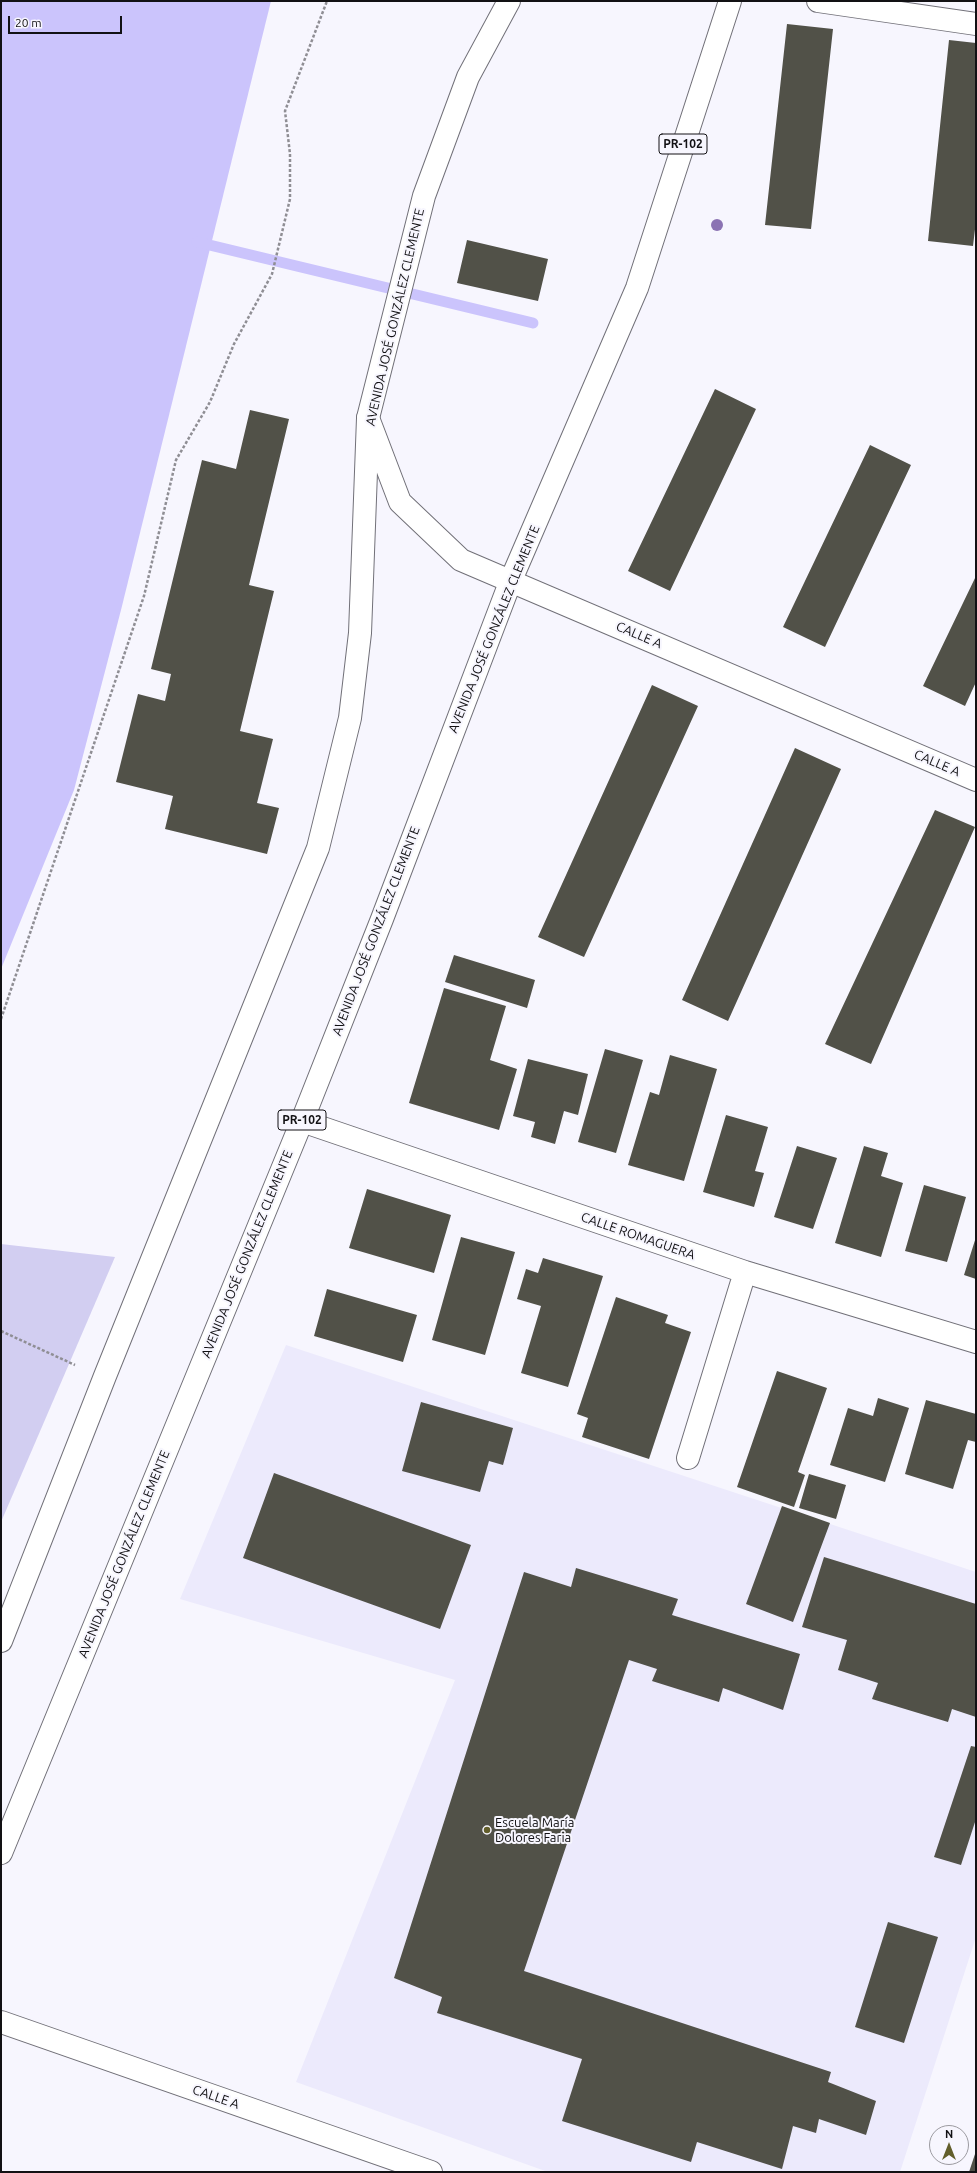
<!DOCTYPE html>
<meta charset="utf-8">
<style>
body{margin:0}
#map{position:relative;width:977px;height:2173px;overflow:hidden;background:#f7f6fe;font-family:Ubuntu,sans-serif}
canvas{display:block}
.frame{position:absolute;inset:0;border:2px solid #121114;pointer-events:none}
.north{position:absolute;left:929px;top:2125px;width:40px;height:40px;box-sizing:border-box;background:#f7f6fe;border:1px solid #9b9aa0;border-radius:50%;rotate:0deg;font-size:11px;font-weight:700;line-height:16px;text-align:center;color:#121114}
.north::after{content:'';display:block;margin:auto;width:14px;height:18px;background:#625e2b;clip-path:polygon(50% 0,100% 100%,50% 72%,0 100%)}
.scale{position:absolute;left:8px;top:16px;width:114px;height:18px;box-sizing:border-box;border:2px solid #121114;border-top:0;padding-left:5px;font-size:12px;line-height:14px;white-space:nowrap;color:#121114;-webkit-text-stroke:3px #f7f6fe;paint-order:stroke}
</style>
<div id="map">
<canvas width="977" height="2173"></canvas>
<div class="frame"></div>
<div class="north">N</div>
<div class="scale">20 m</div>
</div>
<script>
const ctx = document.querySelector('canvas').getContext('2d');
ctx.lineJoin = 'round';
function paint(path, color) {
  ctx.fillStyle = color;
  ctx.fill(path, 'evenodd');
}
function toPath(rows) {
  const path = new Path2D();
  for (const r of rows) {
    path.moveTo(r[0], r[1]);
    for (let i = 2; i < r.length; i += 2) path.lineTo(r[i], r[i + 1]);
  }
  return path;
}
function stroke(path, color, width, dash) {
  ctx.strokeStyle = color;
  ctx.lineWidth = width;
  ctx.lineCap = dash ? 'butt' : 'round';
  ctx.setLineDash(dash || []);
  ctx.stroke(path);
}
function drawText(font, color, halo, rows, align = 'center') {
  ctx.font = font + ' Ubuntu,sans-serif';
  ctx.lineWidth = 4;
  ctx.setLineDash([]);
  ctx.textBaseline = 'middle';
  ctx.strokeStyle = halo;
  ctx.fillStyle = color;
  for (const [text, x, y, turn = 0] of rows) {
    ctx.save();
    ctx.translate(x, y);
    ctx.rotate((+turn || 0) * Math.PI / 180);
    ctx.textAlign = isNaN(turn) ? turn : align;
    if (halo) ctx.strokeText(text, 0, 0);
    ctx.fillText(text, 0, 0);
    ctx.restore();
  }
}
paint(toPath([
 [286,1345,976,1572,976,1937,900,2172,548,2172,296,2082,455,1680,180,1599]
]), '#eceafc');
paint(toPath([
 [1,1244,115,1257,1,1522]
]), '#d2cef1');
paint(toPath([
 [1,1,271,1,121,610,74,790,1,969]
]), '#cbc4fc');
stroke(toPath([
 [197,242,533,323]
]), '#cbc4fc', 11);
paint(toPath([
 [787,24,833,29,811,229,765,225],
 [949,40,976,43,976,221,973,246,928,241],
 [467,240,548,259,538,301,457,283],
 [715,389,756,409,670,591,628,571],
 [250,410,289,419,249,585,274,591,240,731,273,739,257,803,279,808,267,854,165,829,173,796,116,782,138,694,165,701,171,674,151,669,202,460,236,469],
 [870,445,911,465,825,647,783,627],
 [976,576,976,682,965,706,923,686],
 [652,685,698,706,584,957,538,937],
 [795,748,841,769,728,1021,682,1000],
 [935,810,975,827,871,1064,825,1044],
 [454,955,535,980,527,1008,445,982],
 [444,988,506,1006,490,1060,517,1069,499,1130,409,1103],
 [605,1049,643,1060,616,1153,578,1142],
 [670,1055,717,1069,684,1181,628,1165,650,1092,659,1095],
 [528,1059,588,1074,578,1115,564,1111,555,1144,531,1137,535,1122,513,1116],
 [726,1115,768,1127,755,1171,764,1173,754,1207,703,1192],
 [797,1146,837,1158,813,1229,774,1217],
 [864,1146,888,1153,881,1176,903,1183,881,1257,835,1243],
 [924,1185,966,1197,947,1262,905,1251],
 [367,1189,451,1215,434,1273,349,1248],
 [461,1237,515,1252,485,1355,432,1340],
 [976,1237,976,1279,964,1275],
 [543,1258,603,1276,568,1387,521,1373,541,1306,517,1299,526,1269,538,1273],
 [327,1289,417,1315,403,1362,314,1336],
 [616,1297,668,1315,665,1323,691,1332,649,1459,582,1437,588,1418,577,1414],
 [777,1371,827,1388,798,1472,805,1475,794,1507,737,1487],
 [878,1398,909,1408,885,1482,830,1465,848,1408,873,1416],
 [926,1400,976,1414,976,1442,968,1440,953,1489,905,1474],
 [421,1402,513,1428,503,1465,489,1461,480,1492,402,1471],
 [274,1473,471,1545,440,1629,243,1558],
 [809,1474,846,1485,836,1519,799,1508],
 [782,1506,830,1523,793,1622,746,1604],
 [824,1557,976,1604,976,1717,952,1709,948,1722,872,1699,878,1683,838,1670,847,1640,802,1627],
 [576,1568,678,1599,672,1615,800,1654,783,1710,723,1688,719,1702,652,1681,657,1669,629,1660,524,1971,831,2072,828,2082,876,2101,866,2135,819,2119,816,2133,793,2126,782,2169,697,2142,691,2162,562,2121,582,2059,437,2013,442,1997,394,1978,524,1572,571,1587],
 [971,1746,976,1747,976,1819,961,1865,934,1857],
 [888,1922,938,1937,904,2043,855,2027],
 [976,2151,976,2172,969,2172]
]), '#515148');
const minor = toPath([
 [818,1,976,24],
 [368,418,400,502,461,560,976,780],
 [302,1121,745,1272,976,1342],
 [688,1458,745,1272],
 [1,2022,431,2172]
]);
const major = toPath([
 [1,1641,105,1376,318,848,350,718,360,633,368,418,424,196,468,77,509,1],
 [1,1853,302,1121,382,919,511,580,637,288,730,1]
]);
stroke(minor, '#717078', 24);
stroke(major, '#717078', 24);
stroke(toPath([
 [1,1019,144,596,176,460,210,402,234,344,272,274,290,199,290,154,285,111,327,1],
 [1,1331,75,1365]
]), '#8f8e94', 2.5, [3, 2]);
stroke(minor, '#fff', 22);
stroke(major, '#fff', 22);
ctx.fillStyle = '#8b73b3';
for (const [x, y] of [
 [717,225]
]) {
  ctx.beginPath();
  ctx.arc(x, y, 6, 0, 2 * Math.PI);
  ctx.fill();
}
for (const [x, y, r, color] of [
 [487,1830,4,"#625e2b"]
]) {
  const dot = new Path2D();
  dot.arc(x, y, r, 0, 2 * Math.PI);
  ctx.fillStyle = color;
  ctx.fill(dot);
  stroke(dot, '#f7f6fe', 1.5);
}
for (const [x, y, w] of [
 [683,144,48],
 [302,1120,48]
]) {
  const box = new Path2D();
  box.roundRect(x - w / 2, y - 10, w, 20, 3);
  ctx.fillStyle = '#f7f6fe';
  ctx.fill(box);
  stroke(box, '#121114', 1);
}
drawText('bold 12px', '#121114', null, [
 ["PR-102",683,144],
 ["PR-102",302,1120]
]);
drawText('13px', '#121114', '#f7f6fe', [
 ["AVENIDA JOSÉ GONZÁLEZ CLEMENTE",395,317,-77],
 ["AVENIDA JOSÉ GONZÁLEZ CLEMENTE",494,629,-68],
 ["CALLE A",639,635,23],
 ["CALLE A",937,763,23],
 ["AVENIDA JOSÉ GONZÁLEZ CLEMENTE",376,931,-69],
 ["CALLE ROMAGUERA",638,1236,19],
 ["AVENIDA JOSÉ GONZÁLEZ CLEMENTE",247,1254,-68],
 ["AVENIDA JOSÉ GONZÁLEZ CLEMENTE",124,1554,-68],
 ["CALLE A",216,2097,19]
]);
drawText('13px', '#121114', '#f7f6fe', [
 ["Escuela María",495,1823],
 ["Dolores Faria",495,1838]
], 'left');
</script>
